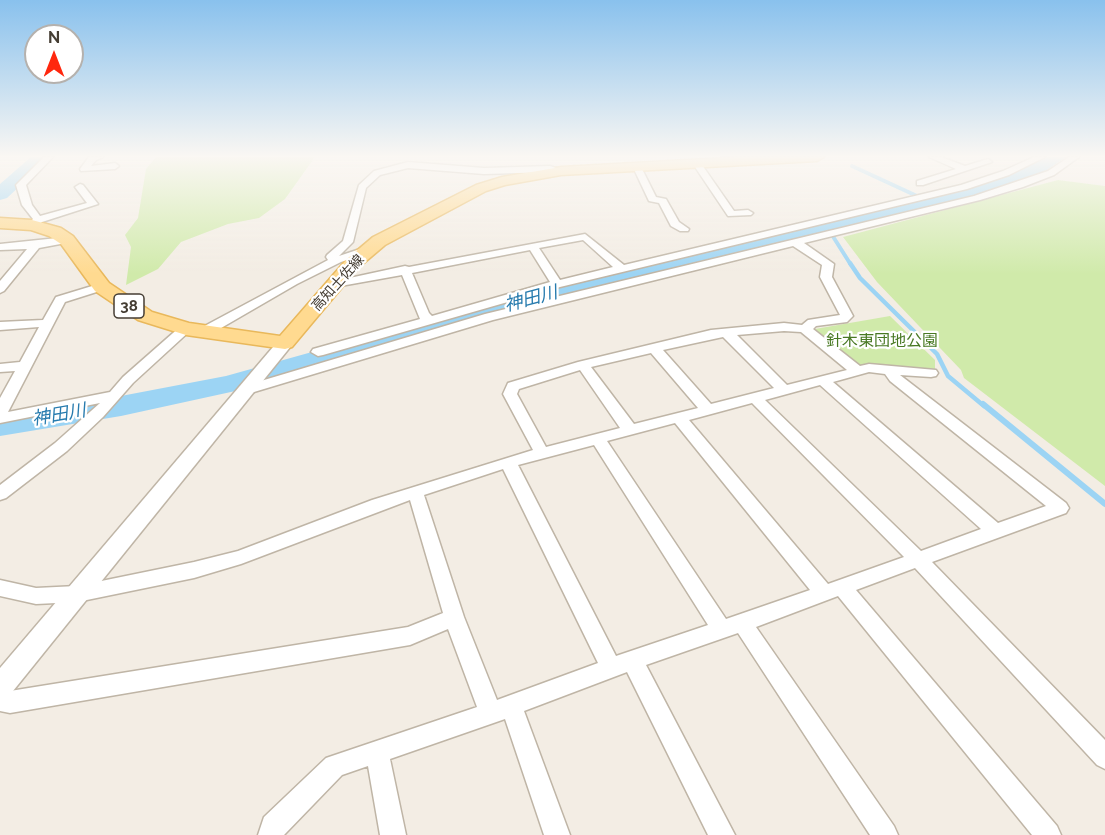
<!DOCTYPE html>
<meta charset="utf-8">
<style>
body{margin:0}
#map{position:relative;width:1105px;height:835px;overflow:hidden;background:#f3ede4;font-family:Raleway,sans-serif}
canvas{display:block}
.north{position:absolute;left:24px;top:24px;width:60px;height:60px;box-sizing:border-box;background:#fff;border:2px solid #b5b1ad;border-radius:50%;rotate:0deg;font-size:16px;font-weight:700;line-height:24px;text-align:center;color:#453d33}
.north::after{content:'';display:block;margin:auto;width:21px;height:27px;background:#ff270e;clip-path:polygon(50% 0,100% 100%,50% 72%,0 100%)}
</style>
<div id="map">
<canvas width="1105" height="835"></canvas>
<div class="north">N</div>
</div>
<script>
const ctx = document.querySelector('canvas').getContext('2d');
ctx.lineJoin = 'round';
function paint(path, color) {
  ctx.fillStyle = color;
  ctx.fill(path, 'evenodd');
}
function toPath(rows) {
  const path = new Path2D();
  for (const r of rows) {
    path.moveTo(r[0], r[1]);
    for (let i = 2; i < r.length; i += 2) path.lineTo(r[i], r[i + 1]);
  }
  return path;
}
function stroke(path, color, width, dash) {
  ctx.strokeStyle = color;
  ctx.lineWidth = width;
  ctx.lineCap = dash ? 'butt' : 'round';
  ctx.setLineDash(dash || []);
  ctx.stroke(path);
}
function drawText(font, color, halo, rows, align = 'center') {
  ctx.font = font + ' Raleway,"Noto Sans JP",sans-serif';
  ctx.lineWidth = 4.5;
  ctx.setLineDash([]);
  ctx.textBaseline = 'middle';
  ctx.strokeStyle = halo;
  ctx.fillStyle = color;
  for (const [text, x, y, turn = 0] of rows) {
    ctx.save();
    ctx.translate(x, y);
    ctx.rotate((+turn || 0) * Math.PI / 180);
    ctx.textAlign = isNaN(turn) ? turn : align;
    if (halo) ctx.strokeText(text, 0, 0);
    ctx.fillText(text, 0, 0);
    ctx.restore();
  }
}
paint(toPath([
 [156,157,315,157,285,199,259,218,228,224,181,242,158,269,126,285,131,247,125,235,138,218,146,169],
 [1058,180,1105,186,1105,486,964,378,961,370,877,282,843,237],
 [890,316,935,360,935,369,869,364,856,366,815,329]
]), '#d0eaaa');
stroke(toPath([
 [852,166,917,196],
 [925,199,931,202],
 [827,227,851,265]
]), '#9cd4f4', 4);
stroke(toPath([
 [850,263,860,278,937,354,948,376,984,406]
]), '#9cd4f4', 4.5);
stroke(toPath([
 [983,404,1105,504]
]), '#9cd4f4', 6);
paint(toPath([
 [31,157,51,157,7,198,0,200,0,184,31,157],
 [1044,157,1066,157,1038,176,998,191,562,298,240,390,121,416,0,436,0,416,121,396,226,376,545,287,985,183,1024,168,1044,157]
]), '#9cd4f4');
const minor = toPath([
 [44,157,53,157,26,185,32,205,40,216,87,203,75,187,80,184,83,185,98,204,42,222,32,228,27,225,33,219,22,205,16,185,44,157],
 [89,157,103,157,96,160,91,166,115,163,119,166,115,169,81,171,80,169,89,157],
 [929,157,941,157,965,166,988,159,992,162,923,185,917,185,917,181,956,169,929,157],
 [1034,157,1045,157,1009,175,967,189,560,287,323,355,318,356,311,352,313,349,420,319,402,275,335,287,331,286,331,282,405,266,409,267,585,234,624,265,961,185,1003,171,1034,157],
 [583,240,613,267,560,280,539,248,583,240],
 [530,250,550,282,432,316,429,313,412,273,530,250],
 [1069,157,1079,157,1054,175,1023,187,980,200,804,243,834,264,832,277,853,316,847,322,816,326,813,329,860,366,869,364,936,370,938,373,936,376,931,377,900,375,1066,503,1069,508,1066,513,932,562,1105,740,1105,769,1097,765,915,568,856,590,1057,826,1061,835,1032,835,838,596,756,627,894,826,898,835,870,835,738,633,646,665,735,835,708,835,627,672,524,711,570,835,544,835,505,719,390,759,406,835,380,835,368,766,342,775,284,835,258,835,264,817,326,758,477,707,448,629,410,645,10,713,0,711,0,691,10,691,408,627,443,613,410,500,241,564,194,578,77,602,36,604,0,596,0,580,36,588,77,586,194,562,238,551,372,500,533,450,503,394,508,383,578,362,711,330,784,323,802,325,808,320,840,315,820,277,822,265,793,246,493,320,254,392,244,392,242,389,244,386,485,314,974,196,1048,171,1069,157],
 [784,331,801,332,847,370,787,385,737,335,784,331],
 [723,337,774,388,711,404,663,350,723,337],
 [651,353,698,408,634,424,591,367,651,353],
 [580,370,620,428,546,447,517,394,519,389,580,370],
 [869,372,885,374,890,381,1046,506,998,523,833,382,869,372],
 [820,385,981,529,921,551,765,400,820,385],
 [752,403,904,557,828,584,689,420,752,403],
 [675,423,810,590,726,619,607,441,675,423],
 [594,445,708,625,616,656,518,465,594,445],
 [503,469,598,663,497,700,464,617,424,495,503,469],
 [408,162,484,168,550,166,565,171,561,174,550,172,484,174,408,168,380,175,366,188,353,242,339,256,369,246,374,249,373,251,341,262,297,284,209,335,199,335,198,332,199,329,328,260,326,257,327,255,343,241,359,185,374,171,408,162],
 [694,162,700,162,734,211,748,210,753,213,751,215,728,216,693,164,694,162],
 [634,165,640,165,656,197,666,199,679,222,689,229,688,231,680,231,671,226,659,203,649,201,633,167,634,165],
 [67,237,72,240,71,242,39,248,4,291,0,293,0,281,27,249,0,250,0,244,67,237],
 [102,283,108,287,106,289,65,302,8,412,110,392,123,377,181,326,191,326,192,329,133,383,103,417,67,451,6,498,0,500,0,485,55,443,100,403,0,423,0,398,15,371,0,372,0,364,20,362,39,327,0,330,0,322,43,320,56,297,102,283]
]);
const tertiary = toPath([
 [285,338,291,340,293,343,291,346,9,696,0,699,0,668,279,340,285,338]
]);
const primary = toPath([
 [742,157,824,157,817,161,561,175,505,185,486,191,385,245,359,267,292,347,285,349,186,335,138,320,95,291,61,244,49,236,31,230,0,228,0,218,32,220,61,228,73,236,109,283,152,312,189,323,280,336,347,259,373,237,476,185,502,177,561,167,742,157]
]);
stroke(minor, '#bfb5a6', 3);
stroke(tertiary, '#bfb5a6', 3);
stroke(primary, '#e9b85b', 3);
paint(minor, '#fff');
paint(tertiary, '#fff');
paint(primary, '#ffda90');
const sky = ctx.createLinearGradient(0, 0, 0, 274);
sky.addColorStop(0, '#89c1ed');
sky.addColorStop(0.57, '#faf7f3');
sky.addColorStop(1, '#faf7f300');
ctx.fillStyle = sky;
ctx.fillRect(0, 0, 1105, 274);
drawText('14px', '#453d33', '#fff', [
 ["高知土佐線",338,283,-48]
]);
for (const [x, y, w] of [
 [129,306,30]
]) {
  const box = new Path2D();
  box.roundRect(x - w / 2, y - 12, w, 24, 4.5);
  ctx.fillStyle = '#fff';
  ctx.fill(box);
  stroke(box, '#453d33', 1.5);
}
drawText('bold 15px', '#453d33', null, [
 ["38",129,306]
]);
drawText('16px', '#497924', '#fff', [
 ["針木東団地公園",882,341]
]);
drawText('italic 18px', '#277bae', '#fff', [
 ["神田川",531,299,-15],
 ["神田川",59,415,-10]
]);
</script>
